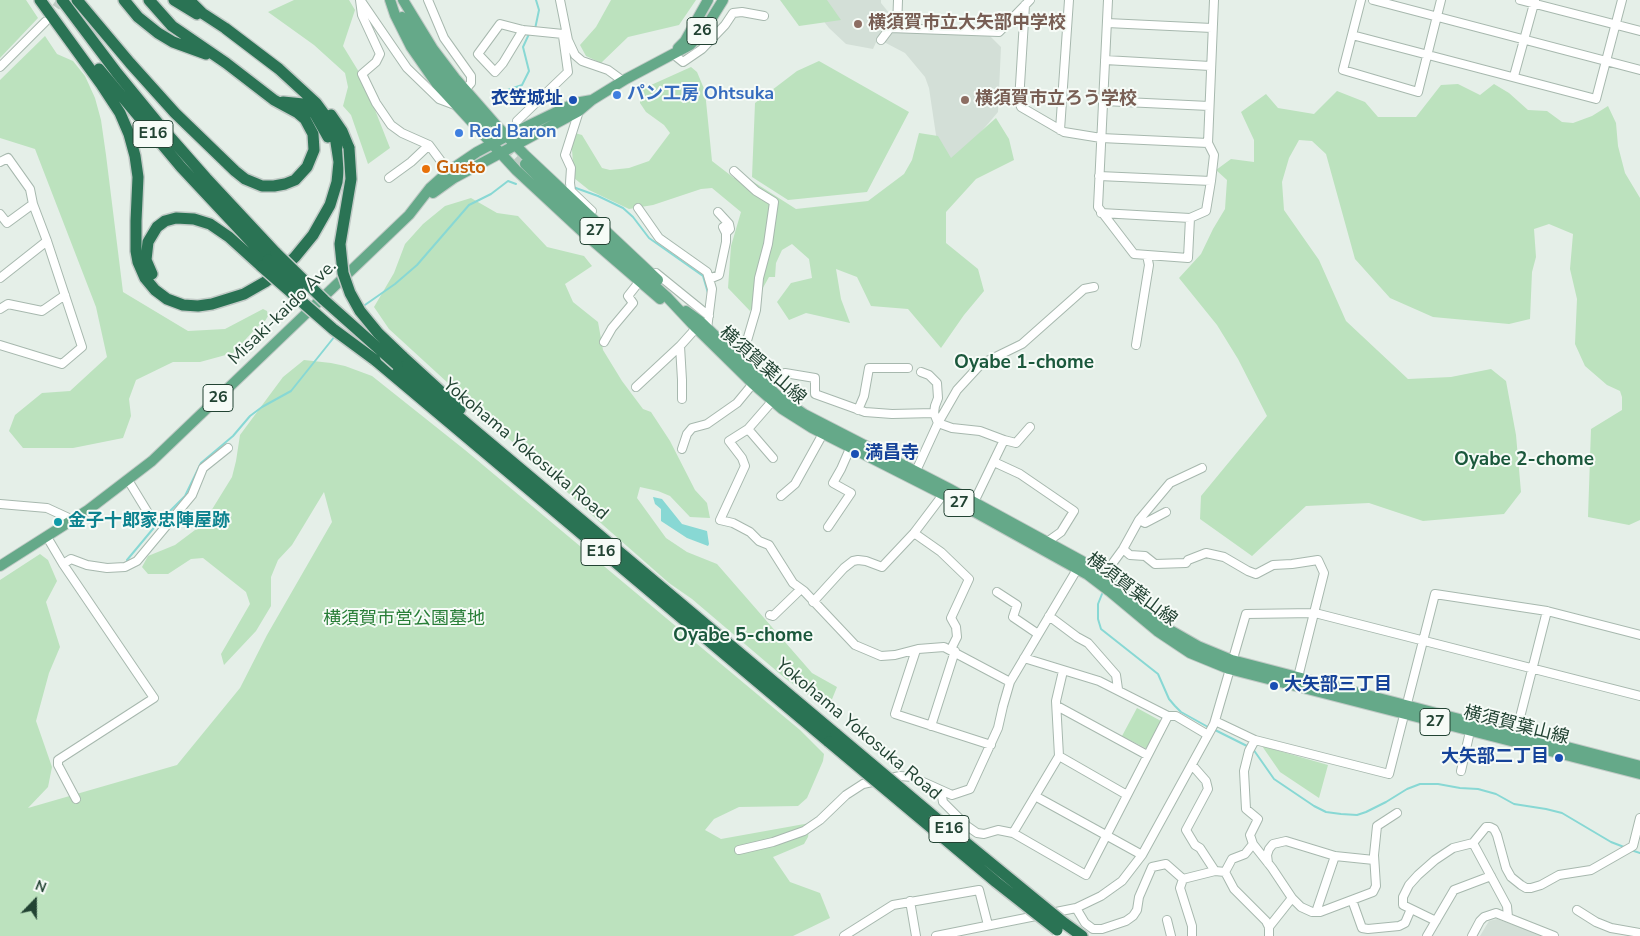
<!DOCTYPE html>
<meta charset="utf-8">
<style>
body{margin:0}
#map{position:relative;width:1640px;height:936px;overflow:hidden;background:#e5efe8;font-family:"Nunito Sans",sans-serif}
canvas{display:block}
.north{position:absolute;left:10px;top:876px;width:50px;height:50px;-webkit-text-stroke:4px #f6fbf7;paint-order:stroke;rotate:22deg;font-size:14px;font-weight:700;line-height:20px;text-align:center;color:#224333}
.north::after{content:'';display:block;margin:auto;width:18px;height:22px;background:#224333;clip-path:polygon(50% 0,100% 100%,50% 72%,0 100%)}
</style>
<div id="map">
<canvas width="1640" height="936"></canvas>
<div class="north">N</div>
</div>
<script>
const ctx = document.querySelector('canvas').getContext('2d');
ctx.lineJoin = 'round';
function paint(path, color) {
  ctx.fillStyle = color;
  ctx.fill(path, 'evenodd');
}
function toPath(rows) {
  const path = new Path2D();
  for (const r of rows) {
    path.moveTo(r[0], r[1]);
    for (let i = 2; i < r.length; i += 2) path.lineTo(r[i], r[i + 1]);
  }
  return path;
}
function stroke(path, color, width, dash) {
  ctx.strokeStyle = color;
  ctx.lineWidth = width;
  ctx.lineCap = dash ? 'butt' : 'round';
  ctx.setLineDash(dash || []);
  ctx.stroke(path);
}
function drawText(font, color, halo, rows, align = 'center') {
  ctx.font = font + ' "Nunito Sans","Noto Sans JP",sans-serif';
  ctx.lineWidth = 4;
  ctx.setLineDash([]);
  ctx.textBaseline = 'middle';
  ctx.strokeStyle = halo;
  ctx.fillStyle = color;
  for (const [text, x, y, turn = 0] of rows) {
    ctx.save();
    ctx.translate(x, y);
    ctx.rotate((+turn || 0) * Math.PI / 180);
    ctx.textAlign = isNaN(turn) ? turn : align;
    if (halo) ctx.strokeText(text, 0, 0);
    ctx.fillText(text, 0, 0);
    ctx.restore();
  }
}
paint(toPath([
 [807,0,881,0,881,3,894,19,879,36,873,49,846,44,829,28],
 [889,32,990,36,1001,47,998,112,952,166,940,162,929,88,925,77,905,53,882,41],
 [1497,919,1544,936,1480,936,1489,921]
]), '#d3dfd7');
paint(toPath([
 [0,0,26,0,38,18,0,58],
 [294,0,349,0,355,10,343,46,362,77,390,148,368,164,351,115,343,106,348,87,345,73,314,45,268,12],
 [611,0,696,0,679,25,628,37,601,63,586,56,580,45,596,27],
 [780,0,827,0,841,20,799,26],
 [45,36,57,54,73,61,85,76,95,98,101,120,106,155,123,292,188,331,225,329,263,309,267,311,268,316,265,321,257,327,233,353,200,362,173,362,136,380,129,399,131,416,123,438,73,448,23,448,9,431,15,415,42,393,70,391,107,357,96,307,35,149,0,138,0,80],
 [819,61,909,112,867,192,788,200,752,177,755,103,797,71],
 [691,67,697,72,705,91,712,161,734,178,749,179,796,209,868,201,904,174,912,160,919,133,938,136,951,158,996,118,1009,139,1014,160,976,179,946,212,946,243,978,269,984,291,964,315,941,348,908,309,871,306,857,277,836,269,841,299,850,323,806,313,789,320,777,302,791,283,812,278,809,259,792,244,782,250,776,263,775,277,769,277,750,311,728,288,731,246,741,212,712,188,701,189,653,205,629,209,589,190,574,178,571,135,575,133,582,135,602,168,610,170,629,168,649,161,670,133,664,125,646,112,640,103,640,90],
 [1458,84,1480,95,1494,84,1509,93,1528,110,1547,111,1562,122,1573,123,1592,116,1608,106,1616,123,1618,146,1625,173,1640,198,1640,520,1629,525,1588,517,1591,429,1622,410,1622,397,1620,391,1607,385,1585,366,1575,344,1577,299,1570,269,1573,234,1549,224,1534,229,1536,257,1532,272,1530,319,1509,324,1433,317,1390,298,1355,259,1326,154,1312,141,1299,140,1289,158,1282,182,1284,210,1319,260,1346,321,1408,379,1451,377,1491,369,1506,381,1516,435,1521,492,1504,514,1423,521,1369,503,1306,506,1252,556,1200,519,1201,496,1267,416,1238,359,1217,325,1179,278,1201,254,1213,229,1225,209,1227,180,1216,170,1231,159,1254,162,1254,140,1241,112,1266,94,1278,108,1314,114,1337,91,1365,102,1378,117,1416,117,1441,85],
 [471,198,497,213,518,216,547,247,584,256,592,266,565,284,573,302,598,322,603,350,622,381,643,409,651,412,670,441,695,490,707,503,710,518,690,517,670,496,658,491,640,487,637,498,666,538,687,552,717,564,812,673,837,687,828,709,786,679,692,599,669,583,603,525,389,329,374,307,394,273,405,244,423,224,445,206],
 [304,360,331,363,345,366,372,376,465,450,800,730,824,754,823,761,807,798,798,806,739,807,714,819,705,830,721,839,810,823,808,837,804,844,773,857,790,882,820,893,830,918,793,936,0,936,0,580,40,554,48,560,57,581,46,602,60,647,49,673,36,721,52,767,48,787,28,808,177,765,240,688,267,635,332,522,324,492,292,545,278,560,271,577,271,606,256,631,224,665,221,654,250,604,246,592,203,558,191,559,168,574,148,574,142,567,148,556,175,545,203,524,232,477,236,461,240,435,283,377],
 [1137,708,1161,721,1147,749,1122,736],
 [1262,746,1328,765,1319,798,1280,772]
]), '#bce2be');
paint(toPath([
 [653,497,662,499,682,524,707,531,709,544,708,546,687,538,661,521,661,509,655,504]
]), '#88d8d4');
stroke(toPath([
 [535,29,539,10,536,0],
 [497,102,499,93,522,85,529,71,523,47,529,34],
 [508,181,516,184],
 [573,187,598,196,623,208,633,217,649,238,703,276,708,293],
 [362,307,395,284,417,265,469,205,491,194,508,181],
 [127,560,157,524,185,496,201,463,233,436,250,416,262,407,291,391,335,336],
 [1102,594,1098,604,1098,619,1101,629,1158,674,1169,699,1175,706,1181,712,1208,727],
 [1213,729,1249,747],
 [1253,749,1274,779,1314,806,1326,812,1341,814,1357,815,1366,812,1386,802,1407,789,1420,784,1438,784,1460,788,1478,789,1496,794,1514,804,1546,809,1562,813,1611,842,1624,847],
 [1631,850,1640,853]
]), '#88d8d4', 2);
stroke(toPath([
 [49,17,61,0]
]), '#becdc4', 8, [8, 4]);
stroke(toPath([
 [486,124,525,164]
]), '#becdc4', 10, [10, 5]);
const minor = toPath([
 [360,0,362,15,380,54,376,62,362,74,376,103,391,125,402,133,429,145,452,176],
 [428,0,444,38,471,76,471,83,465,90],
 [560,0,568,40,575,55,582,61,608,70,623,81],
 [1108,0,1098,207,1134,254,1188,258,1190,218,1206,211,1211,181,1214,155,1208,143,1214,0],
 [1361,0,1343,70,1418,92,1441,0],
 [1373,0,1640,70],
 [1520,0,1640,31],
 [361,1,407,68,439,99,455,105],
 [1025,5,1019,101,1021,107,1064,132,1101,138,1208,143],
 [1107,23,1212,28],
 [897,28,898,0],
 [523,30,503,63,495,72,478,54,500,24,523,30,563,34,566,31],
 [1352,35,1596,99,1622,0],
 [881,40,890,28,999,32,1030,0],
 [673,54,683,62,702,49,725,25,733,13,742,12,764,16],
 [1105,60,1210,66],
 [0,67,45,22],
 [1514,76,1535,0],
 [1104,101,1209,106],
 [579,111,565,155,571,168,570,183,571,191,592,211],
 [517,121,568,72,563,36],
 [1060,130,1069,0],
 [0,162,8,158,30,189,33,204,47,241,82,347,62,364,0,345],
 [734,171,756,191,774,202,768,244,759,278,756,310,746,344,736,357],
 [1099,176,1211,181],
 [389,178,411,162,429,145],
 [638,208,659,238,707,272,712,289,707,329],
 [718,212,729,224,730,229,726,233],
 [1101,213,1190,218],
 [0,214,7,223,33,204],
 [656,273,709,316],
 [0,278,47,241],
 [709,279,719,275,726,242,726,233,723,227],
 [0,309,8,304,42,311,65,295],
 [604,342,612,328,633,303,628,296,639,282],
 [1136,345,1149,265,1147,255],
 [921,372,929,375,937,383,938,398,935,406,934,413,938,423,952,428,980,431,1004,440],
 [636,387,680,346],
 [769,388,785,373,815,378,815,394,865,412,892,414,934,413],
 [775,398,748,429,729,441,742,458,745,466,720,520,733,523,750,532,759,541,769,545,793,583,804,591,855,645,881,656,895,655,918,649,944,647,1010,682],
 [682,399,682,380,680,346,698,326],
 [858,410,864,396,869,368,908,368],
 [748,429,773,458],
 [682,449,687,434,692,428,707,424,737,403,756,380],
 [994,462,1020,474,1074,511,1061,532,1047,542],
 [916,471,938,423,957,390,981,364,1022,344,1084,289,1094,287],
 [128,480,153,521],
 [781,496,795,484,825,430],
 [974,502,1004,440,1016,443,1030,427],
 [0,504,47,508,73,520],
 [1139,520,1145,523,1166,512],
 [828,527,851,493,833,483,841,469,852,444],
 [914,533,941,552,969,579,951,618,956,627,957,637,951,649],
 [47,537,63,564,154,698,58,760,58,765,76,799],
 [1123,549,1130,555,1145,556,1155,564,1186,563,1188,560,1206,553,1224,557,1248,571,1256,574,1273,565,1292,564,1318,560,1324,573,1298,677],
 [63,564,71,559,87,565,107,568,125,567,137,561,192,495,203,468,228,448],
 [1104,575,1123,549,1139,520,1170,483,1202,468],
 [997,592,1017,605,1013,617,1038,634],
 [813,602,844,568,853,561,858,560,866,561,882,567,914,533,945,492],
 [770,615,773,616,801,589],
 [1049,616,1077,637,1088,643,1116,675,1118,689],
 [916,650,895,714,991,745],
 [1024,658,1099,681,1168,716,1176,716,1208,735],
 [1057,706,1147,755],
 [1215,721,1255,740,1389,774,1435,594,1547,611,1640,635],
 [931,726,955,651],
 [1515,737,1547,611],
 [1059,756,1127,795],
 [1192,765,1206,781,1208,789,1186,830,1195,845,1200,848,1215,871],
 [1461,771,1471,727],
 [941,791,943,802,967,826,977,833,984,834,998,830,1013,833,1086,875,1168,716],
 [1035,796,1142,855],
 [1013,833,1059,756,1056,701,1063,671],
 [1473,843,1486,827,1490,827,1494,829,1497,835,1506,868,1511,877,1521,885,1526,888,1531,888,1541,885,1559,875,1591,870,1633,846,1640,818],
 [1253,844,1272,868,1292,898,1301,907,1312,912,1320,912,1373,892,1376,886,1374,855,1377,826,1397,813],
 [739,850,773,842,804,831,820,820,846,795,863,784,900,776,912,777,952,795,970,789,998,728,1003,706,1010,682,1079,566],
 [1268,863,1267,855,1269,849,1273,844,1286,841,1335,856,1374,860],
 [1225,872,1234,889,1266,921,1269,927,1269,936],
 [1183,879,1215,871,1225,872,1232,859,1245,854,1253,844,1250,835,1258,819,1246,809,1244,771,1249,751,1255,740],
 [1352,900,1362,928,1368,929,1399,926,1405,923,1411,909],
 [910,901,916,936],
 [1076,908,1085,923,1093,929,1102,929,1126,921,1133,916,1137,910,1139,897,1152,867,1166,864,1183,879,1180,888,1192,926,1192,936],
 [1577,910,1596,922,1611,928,1640,933],
 [1316,912,1335,856],
 [1167,920,1171,936],
 [1436,921,1403,905,1403,897,1409,885,1418,875,1435,860,1453,848,1473,843,1507,906,1508,917],
 [1269,927,1292,898],
 [844,936,893,905,979,890,988,925],
 [936,936,1076,908,1101,896,1122,881,1142,855,1214,724,1246,614,1315,613,1640,696],
 [1427,936,1454,890,1491,876],
 [1472,936,1480,921,1484,917,1496,913,1554,936]
]);
const major = toPath([
 [390,0,395,15,411,47,436,83,516,170,587,236,660,299],
 [403,0,433,49,455,78,497,126,525,155,658,280],
 [402,17,442,77,486,124],
 [678,48,685,41,708,0],
 [525,164,579,217,667,297,696,328,753,384,782,409,812,428,944,495,1088,575,1109,591,1157,631,1190,653,1229,669,1640,774],
 [433,193,454,178,579,111,592,100,626,79,690,45,705,29,723,0],
 [686,311,700,321,777,395,804,414,948,488,1082,561,1104,575,1170,630,1198,646,1232,660,1640,766],
 [0,566,88,510,152,461,409,215,430,188,449,171,477,152,507,136,575,103,592,100]
]);
const highway = toPath([
 [40,0,101,84,120,113,129,134,135,156,138,177,136,221,136,251,138,262,145,278,155,290,167,299,183,305,198,306,212,304,244,294,265,282,281,270,295,257,313,235,330,205,337,182,339,162,335,136,327,118,316,103,279,69,225,28,202,13,189,0],
 [62,0,117,73,162,128,206,178,276,253],
 [77,0,130,63,175,113,235,171,245,179,262,186,274,186,285,184,295,180,307,167,314,150,313,134,305,119,298,113,274,100,226,63,172,26,149,0],
 [124,0,138,17,158,33,173,42,206,54],
 [174,0,197,14],
 [99,69,181,167,268,260],
 [283,102,303,104,308,107,315,114,328,137],
 [331,115,342,131,349,148],
 [152,274,146,260,148,242,157,227,165,221,176,218,194,219,210,224,229,237,261,266],
 [402,356,460,409],
 [375,360,829,742],
 [397,365,836,734],
 [1064,923,1082,936]
]);
stroke(minor, '#a7b8ae', 10);
stroke(major, '#c1cac6', 12);
stroke(highway, '#c1cac6', 14);
stroke(minor, '#fff', 8);
stroke(major, '#65a989', 10);
stroke(highway, '#2a7354', 11);
const highwayBridge = toPath([
 [349,148,351,179,340,244,343,273,350,293,360,311,378,333,402,356],
 [276,253,324,300,397,365],
 [268,260,298,289],
 [261,266,333,329,375,360],
 [836,734,943,824,1064,923],
 [829,742,996,882,1057,930]
]);
stroke(highwayBridge, '#c1cac6', 14, []);
stroke(highwayBridge, '#2a7354', 11);
for (const [x, y, r, color] of [
 [858,24,5,"#8d6e63"],
 [617,95,5,"#3f7fe0"],
 [573,100,5,"#1a4fb4"],
 [965,100,5,"#8d6e63"],
 [459,133,5,"#3f7fe0"],
 [426,169,5,"#e8710a"],
 [855,454,5,"#1a4fb4"],
 [58,522,5,"#0f9aa8"],
 [1274,686,5,"#1a4fb4"],
 [1559,758,5,"#1a4fb4"]
]) {
  const dot = new Path2D();
  dot.arc(x, y, r, 0, 2 * Math.PI);
  ctx.fillStyle = color;
  ctx.fill(dot);
  stroke(dot, '#f6fbf7', 2);
}
for (const [x, y, w] of [
 [702,31,30],
 [153,134,40],
 [595,231,30],
 [218,398,30],
 [959,503,30],
 [601,552,40],
 [1435,722,30],
 [949,829,40]
]) {
  const box = new Path2D();
  box.roundRect(x - w / 2, y - 13.5, w, 27, 4);
  ctx.fillStyle = '#f6fbf7';
  ctx.fill(box);
  stroke(box, '#224333', 1);
}
drawText('bold 16px', '#224333', null, [
 ["26",702,31],
 ["E16",153,134],
 ["27",595,231],
 ["26",218,398],
 ["27",959,503],
 ["E16",601,552],
 ["27",1435,722],
 ["E16",949,829]
]);
drawText('bold 18px', '#785e54', '#f6fbf7', [
 ["横須賀市立大矢部中学校",868,24],
 ["横須賀市立ろう学校",975,100]
], 'left');
drawText('bold 18px', '#366cbe', '#f6fbf7', [
 ["パン工房 Ohtsuka",627,95],
 ["Red Baron",469,133]
], 'left');
drawText('bold 18px', '#164399', '#f6fbf7', [
 ["衣笠城址",563,100],
 ["満昌寺",865,454,"left"],
 ["大矢部三丁目",1284,686,"left"],
 ["大矢部二丁目",1549,758]
], 'right');
drawText('bold 18px', '#c56008', '#f6fbf7', [
 ["Gusto",436,169]
], 'left');
drawText('18px', '#224333', '#f6fbf7', [
 ["Misaki-kaido Ave.",283,313,-44],
 ["横須賀葉山線",762,366,41],
 ["Yokohama Yokosuka Road",525,450,40],
 ["横須賀葉山線",1131,590,37],
 ["横須賀葉山線",1516,726,14],
 ["Yokohama Yokosuka Road",858,730,40]
]);
drawText('bold 18px', '#0d838f', '#f6fbf7', [
 ["金子十郎家忠陣屋跡",68,522]
], 'left');
drawText('18px', '#287e37', '#f6fbf7', [
 ["横須賀市営公園墓地",404,620]
]);
drawText('bold 19px', '#1b583c', '#f6fbf7', [
 ["Oyabe 1-chome",1024,363],
 ["Oyabe 2-chome",1524,460],
 ["Oyabe 5-chome",743,636]
]);
</script>
